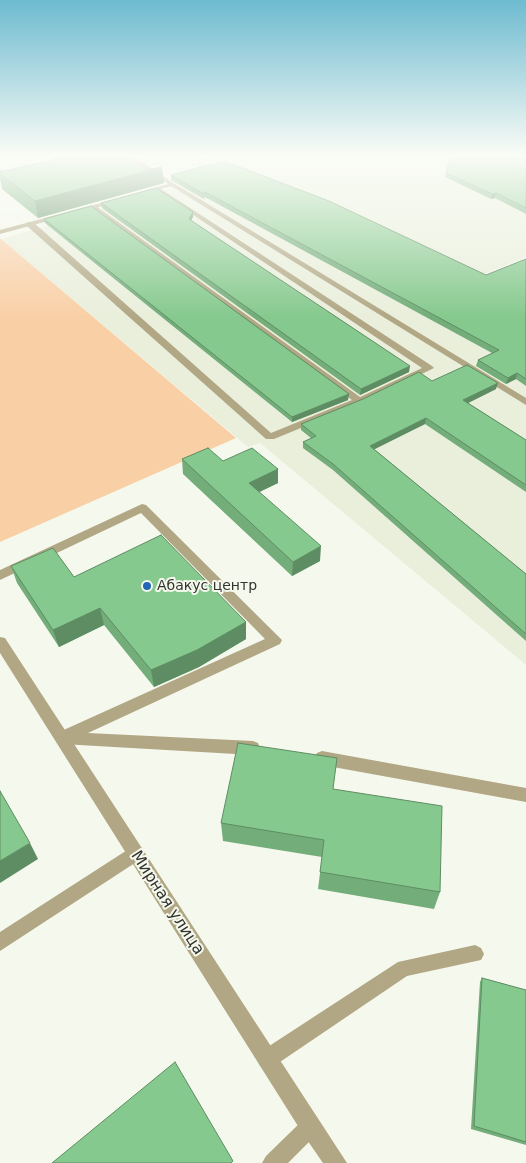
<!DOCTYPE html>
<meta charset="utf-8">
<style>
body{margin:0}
canvas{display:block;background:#f5f8ec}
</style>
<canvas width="526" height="1163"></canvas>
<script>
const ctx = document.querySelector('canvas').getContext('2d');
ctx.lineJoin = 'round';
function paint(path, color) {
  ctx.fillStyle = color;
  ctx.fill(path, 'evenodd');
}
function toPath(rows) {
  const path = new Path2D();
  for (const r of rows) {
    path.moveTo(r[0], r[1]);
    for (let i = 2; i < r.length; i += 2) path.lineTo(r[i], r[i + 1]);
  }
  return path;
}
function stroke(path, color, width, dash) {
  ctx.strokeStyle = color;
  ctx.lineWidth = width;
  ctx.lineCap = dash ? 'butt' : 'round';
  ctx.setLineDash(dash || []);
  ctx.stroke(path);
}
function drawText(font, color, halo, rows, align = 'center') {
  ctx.font = font + ' "DejaVu Sans",sans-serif';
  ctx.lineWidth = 4;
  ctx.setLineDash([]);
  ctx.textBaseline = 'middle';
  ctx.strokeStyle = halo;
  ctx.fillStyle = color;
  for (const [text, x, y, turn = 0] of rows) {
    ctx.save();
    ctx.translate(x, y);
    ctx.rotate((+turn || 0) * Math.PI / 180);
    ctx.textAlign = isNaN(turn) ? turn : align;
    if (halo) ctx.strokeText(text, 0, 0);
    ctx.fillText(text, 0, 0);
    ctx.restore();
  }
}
paint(toPath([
 [184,155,526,155,526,257,477,277,526,302,526,665,260,443,248,447,1,239,191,183,223,165]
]), '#eaefdc');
paint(toPath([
 [0,239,1,239,236,438,0,542]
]), '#f9cfa6');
stroke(toPath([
 [0,156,7,155],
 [35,165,51,155],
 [0,171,9,171]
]), '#b1b3aa', 2, [1, 2]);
paint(toPath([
 [171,184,175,184,526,398,526,405,171,186,171,184],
 [158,187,432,366,434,368,362,403,274,439,266,439,27,226,27,222,33,222,271,433,352,400,92,208,92,206,96,206,360,397,422,368,156,190,155,189,158,187],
 [142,504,146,505,282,640,280,644,88,733,253,741,258,743,260,748,258,753,253,755,62,744,57,743,55,738,57,733,265,639,141,513,0,580,0,570,142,504],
 [322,751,526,788,526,802,322,765,317,763,314,758,317,753,322,751],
 [135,845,141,847,143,853,141,859,0,951,0,932,135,845],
 [475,945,481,948,484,954,481,960,407,976,274,1066,267,1069,260,1066,257,1059,260,1052,398,962,475,945],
 [310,1117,317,1120,320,1127,317,1134,288,1163,262,1163,266,1156,303,1120,310,1117]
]), '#b1a785');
paint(toPath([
 [125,155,132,155,176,185,140,194,140,192,168,184,125,155],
 [116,199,119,201,118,202,0,234,0,230,116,199],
 [0,637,5,638,347,1163,323,1163,303,1134,0,653,0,637]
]), '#b1a785');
paint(toPath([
 [526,155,526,214,495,198,491,199,445,177,446,173],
 [162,167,164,183,38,218,2,189,0,178,0,172,147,170],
 [171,175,486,275,526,259,526,386,516,379,506,384,476,366,478,360,492,353,205,197,204,199,171,180],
 [101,203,193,212,193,217,191,220,409,372,360,395,102,208],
 [44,219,348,400,292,422,45,223],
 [432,381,496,389,468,403,526,440,526,492,425,424,374,449,526,574,526,641,333,470,303,448,303,442,311,438,301,430,301,424],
 [182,459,223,461,278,469,278,483,259,492,320,561,292,576,183,474],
 [11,566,74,577,246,622,246,639,199,667,154,687,104,625,59,647,17,583],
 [333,789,440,892,434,909,318,889,322,857,223,841,221,823],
 [482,978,526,990,526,1145,471,1129,480,982]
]), '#73ad7a');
paint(toPath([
 [162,167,164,183,38,218,35,201],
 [496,193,495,198,491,199,492,194],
 [193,212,193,217,189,224,189,219],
 [410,366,409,372,360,395,361,389],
 [517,373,516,379,506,384,508,378],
 [498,383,496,389,462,406,463,400],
 [349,394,348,400,292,422,292,417],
 [426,418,425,424,369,452,370,446],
 [278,469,278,483,249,497,249,483],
 [321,546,320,561,292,576,293,562],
 [100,608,104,625,59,647,53,630],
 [246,622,246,639,199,667,154,687,151,670],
 [30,843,38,859,0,883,0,861]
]), '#5e8d63');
const building = toPath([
 [74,155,121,155,147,170,162,167,35,201,0,174,0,172,74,155],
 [451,155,526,155,526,208,496,193,492,194,446,173,451,155],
 [224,161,329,201,486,275,526,259,526,379,517,373,508,378,478,360,499,350,205,192,204,194,171,175,224,161],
 [156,188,193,212,189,219,410,366,361,389,101,203,156,188],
 [91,206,349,394,292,417,44,219,91,206],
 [467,365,498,383,463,400,526,440,526,485,426,418,370,446,526,574,526,634,333,464,303,442,316,436,301,424,363,399,419,372,432,381,467,365],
 [208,448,223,461,252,448,278,469,249,483,321,546,293,562,182,459,208,448],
 [161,535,246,622,197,650,151,670,100,608,53,630,11,566,53,548,74,577,161,535],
 [238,743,337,758,333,789,442,806,440,892,320,872,324,840,221,823,238,743],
 [0,791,30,843,0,861,0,791],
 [482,978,526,990,526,1142,474,1126,482,978],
 [175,1062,233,1161,231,1163,52,1163,175,1062]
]);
paint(building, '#86c98e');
stroke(building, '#5e8d63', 1);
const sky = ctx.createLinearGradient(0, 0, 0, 317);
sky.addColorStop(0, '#6ebbd0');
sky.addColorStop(0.49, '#fafcf6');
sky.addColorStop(1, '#fafcf600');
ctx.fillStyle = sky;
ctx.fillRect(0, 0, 526, 317);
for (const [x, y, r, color] of [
 [147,586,5,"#2365b6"]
]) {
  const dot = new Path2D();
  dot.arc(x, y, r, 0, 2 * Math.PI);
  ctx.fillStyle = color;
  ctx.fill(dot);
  stroke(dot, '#f5f8ec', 2);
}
drawText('14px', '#333430', '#f5f8ec', [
 ["Абакус центр",157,586]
], 'left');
drawText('16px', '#333430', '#f5f8ec', [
 ["Мирная улица",167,903,57]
]);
</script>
